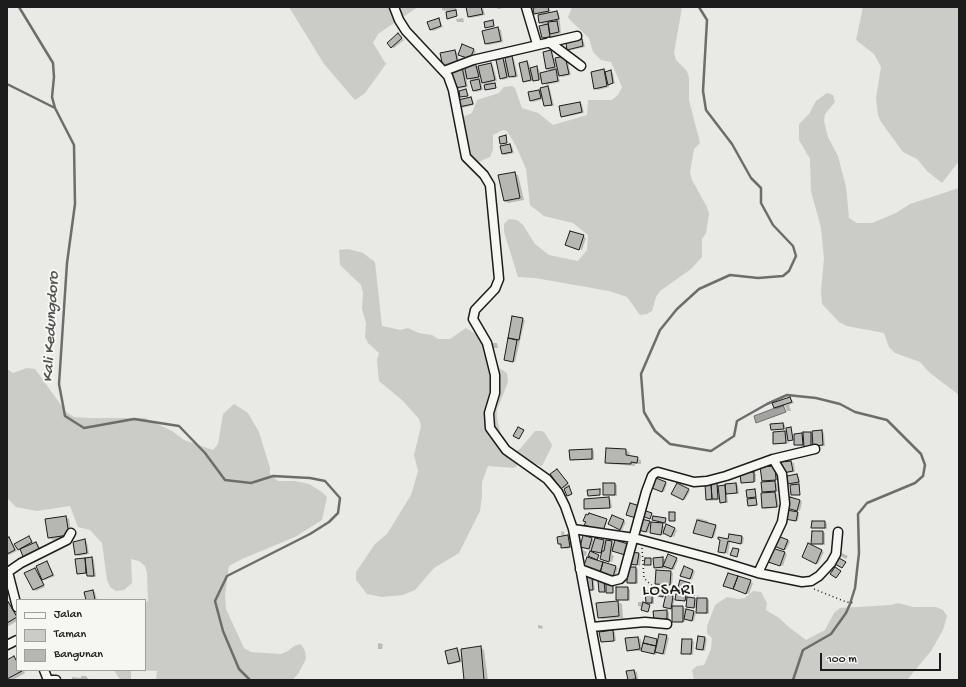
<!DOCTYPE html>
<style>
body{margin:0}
#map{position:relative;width:966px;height:687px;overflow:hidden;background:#e9e9e5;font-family:"Gochi Hand",sans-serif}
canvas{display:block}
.frame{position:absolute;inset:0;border:8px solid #1c1c1c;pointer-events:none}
.legend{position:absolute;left:16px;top:599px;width:130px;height:72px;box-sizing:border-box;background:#f6f6f2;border:1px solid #9f9f9c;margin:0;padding:5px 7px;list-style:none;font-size:12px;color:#1c1c1c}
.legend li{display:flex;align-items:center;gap:8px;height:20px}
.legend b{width:20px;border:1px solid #9f9f9c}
.scale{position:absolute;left:820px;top:653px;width:121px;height:18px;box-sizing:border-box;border:2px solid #1c1c1c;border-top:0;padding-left:5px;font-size:12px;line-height:14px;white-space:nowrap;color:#1c1c1c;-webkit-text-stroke:3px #f6f6f2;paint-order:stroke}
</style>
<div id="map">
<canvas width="966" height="687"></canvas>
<div class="frame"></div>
<ul class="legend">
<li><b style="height:5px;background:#f6f6f2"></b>Jalan</li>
<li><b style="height:11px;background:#cbcbc7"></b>Taman</li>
<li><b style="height:11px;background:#b6b6b3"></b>Bangunan</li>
</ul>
<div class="scale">100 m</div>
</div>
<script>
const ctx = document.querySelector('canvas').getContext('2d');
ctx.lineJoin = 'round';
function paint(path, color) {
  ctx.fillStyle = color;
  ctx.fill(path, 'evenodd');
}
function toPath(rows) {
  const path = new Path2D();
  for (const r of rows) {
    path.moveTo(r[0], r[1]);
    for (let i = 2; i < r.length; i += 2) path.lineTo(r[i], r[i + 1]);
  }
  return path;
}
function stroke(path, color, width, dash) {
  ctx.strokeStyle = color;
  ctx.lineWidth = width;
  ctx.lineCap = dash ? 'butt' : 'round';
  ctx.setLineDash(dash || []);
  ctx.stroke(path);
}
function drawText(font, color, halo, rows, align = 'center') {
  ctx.font = font + ' "Gochi Hand",sans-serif';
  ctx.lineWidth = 4;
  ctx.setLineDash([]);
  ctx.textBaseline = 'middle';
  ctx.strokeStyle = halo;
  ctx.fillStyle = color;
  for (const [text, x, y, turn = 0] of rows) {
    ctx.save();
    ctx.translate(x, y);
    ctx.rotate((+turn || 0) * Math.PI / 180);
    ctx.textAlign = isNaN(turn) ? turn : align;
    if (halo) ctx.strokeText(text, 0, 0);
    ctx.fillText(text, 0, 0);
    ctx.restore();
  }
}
paint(toPath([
 [289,7,418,7,378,34,373,43,386,64,365,93,355,100,324,64],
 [572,7,682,7,674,53,676,60,687,71,689,78,689,100,700,143,694,149,690,172,692,180,707,207,709,214,706,233,702,239,702,257,691,269,660,291,656,297,652,311,647,314,640,315,627,297,609,291,535,278,518,277,504,232,504,224,509,219,517,220,523,225,535,244,549,255,578,261,587,250,588,235,573,223,544,216,530,205,526,169,516,146,507,131,503,130,493,135,493,150,490,157,476,163,469,155,461,118,472,113,477,100,499,93,504,87,512,86,515,88,522,108,538,113,553,125,587,115,588,100,612,100,618,95,622,87,611,62,601,60,593,52,589,38,570,20,568,17],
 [863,7,959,7,959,161,942,183,927,171,917,159,903,152,881,122,878,115,876,98,881,67,874,54,856,40],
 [827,93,833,95,835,102,825,114,824,121,828,137,838,156,846,187,849,218,857,223,872,223,896,213,910,204,959,188,959,395,930,373,920,362,895,353,889,347,884,333,847,326,839,322,822,304,821,290,824,259,821,228,811,191,810,159,799,140,799,124,809,114,816,101],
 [348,249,363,253,375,262,382,326,400,330,408,328,419,333,432,335,438,339,450,339,466,328,480,337,489,362,507,373,508,382,497,410,497,418,501,435,513,450,516,451,520,449,535,431,542,431,545,433,551,443,552,446,542,466,525,460,514,468,488,466,482,482,482,496,480,511,459,553,434,568,415,590,403,595,382,597,367,594,356,580,356,572,375,544,387,534,411,495,418,471,414,455,421,426,419,419,402,400,379,381,377,360,379,353,368,343,365,337,366,323,362,309,363,293,361,285,340,265,339,250],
 [27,368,35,369,66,412,74,417,89,418,145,418,172,431,184,440,213,450,218,444,223,414,234,404,248,413,259,432,270,468,270,475,278,481,295,481,309,484,322,492,327,497,322,520,295,537,242,559,229,566,225,595,226,609,244,648,251,652,281,654,288,651,294,646,301,644,305,651,306,659,298,674,292,680,156,680,157,671,131,670,131,680,120,680,114,670,145,670,145,603,148,601,147,573,145,566,139,561,131,559,132,583,124,590,116,591,110,587,107,580,102,543,90,530,78,527,70,506,37,511,16,507,7,498,7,369,13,373],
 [753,591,761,592,767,603,766,610,779,618,790,628,806,640,825,630,834,613,840,608,891,605,898,603,913,607,936,607,943,610,947,616,943,630,931,651,907,680,694,680,692,670,697,666,704,665,711,649,712,638,707,633,707,626,715,605,727,597,738,599,745,598]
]), '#cbcbc7');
const water = toPath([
 [783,405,786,412,756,423,754,416,783,405]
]);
paint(water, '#a3a3a1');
stroke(water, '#6d6d6c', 1);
paint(toPath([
 [442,7,456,7,457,16,448,18,446,11,442,10],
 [467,7,483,7,485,15,471,18,469,17],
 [496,7,508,7,498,9],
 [544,7,549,8,551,13,559,13,561,33,545,39,543,38,545,26,540,23,539,15,535,14,534,9],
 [463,18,464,22,457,22,456,19],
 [439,19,443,27,433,31,430,29],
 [498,28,501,30,503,42,489,45,486,44,484,31],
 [398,35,404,40,394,48,392,47],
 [581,40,584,42,585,47,571,50,568,49],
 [463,46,476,51,473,60],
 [455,51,457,52,460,65,446,68],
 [551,51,553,53,554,59,565,57,567,58,571,75,562,77,558,74,560,82,546,85,543,80,526,82,524,81,527,62,529,63,531,69,539,69,540,74,552,71,547,69],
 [558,68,559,73,553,69],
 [512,58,514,59,518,77,513,78,509,76,509,78,503,80,501,78,503,59,507,62],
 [475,63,478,67,491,64,493,65,497,81,492,82,495,84,496,88,487,90,487,85,481,82,483,90,476,92,474,90,471,80,466,77,468,87,458,89,456,88,462,68,466,71],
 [482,77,483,82,477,78],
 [604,70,613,73,615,84,609,84,609,87,598,90,595,88],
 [548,87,550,89,554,106,545,106,544,99,533,102,531,100,539,91,542,92],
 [471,98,473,100,474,105,462,108,460,106],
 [580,103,582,104,584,113,565,117,562,116],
 [510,145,512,146,514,153,505,155,503,154],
 [514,173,518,175,524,200,508,203,505,201],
 [583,236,586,238,582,250,569,246],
 [513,317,525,320,515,362,505,359],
 [492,343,497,343,498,348,493,348],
 [790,398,794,403,789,405,791,411,787,411,785,406,777,409,774,408],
 [783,424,785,425,786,429,792,429,793,440,787,439,788,444,776,444,774,443,785,432,788,434,787,429,772,429],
 [822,431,824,433,825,446,813,447,795,445,802,434,804,436,811,433,814,434],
 [591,450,594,451,594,460,571,460],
 [626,450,630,453,629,456,641,460,641,464,635,464,635,466,610,464,606,462],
 [791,462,794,463,795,472,786,473,784,472,783,463],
 [777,468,778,480,772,481,777,484,778,492,774,492,777,494,779,507,765,509,763,507,767,494,763,491,767,483,762,480],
 [557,470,570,485,567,487,572,494,569,496,565,488,561,488],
 [753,473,756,474,756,482,742,482],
 [797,475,799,477,800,483,796,484,800,486,800,495,792,495,794,486,789,483],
 [665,483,667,484,664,492,656,489],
 [615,484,617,485,617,496,604,495],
 [677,484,690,491,685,500,673,493],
 [717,484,719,487,727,488,736,484,738,485,739,494,727,493,728,503,723,503,720,500,710,501,707,499],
 [609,498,611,500,612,508,585,508,585,500],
 [800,500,802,502,800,511,788,508],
 [797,513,799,514,798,521,786,518],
 [590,514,607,521,604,531,589,517],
 [613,516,626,522,622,530,609,524],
 [66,517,69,519,72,537,53,540,49,538],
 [698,518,708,521,708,524,717,527,714,538,695,533],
 [649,522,677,530,674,537,664,533,664,535,653,534,651,533,650,527,648,533,641,530],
 [813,522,825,522,827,524,827,529,815,528,812,527],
 [561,531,564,532,565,537,570,538,571,548,565,549,559,543,562,537],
 [823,532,825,533,825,545,812,543],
 [29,537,34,544,38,544,41,552,19,549],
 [584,537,595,540,612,542,627,556,612,551,612,555,614,556,612,562,603,559,606,554,581,547],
 [742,537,744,538,743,544,730,542,728,554,719,551,721,540],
 [9,538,17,551,9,555,7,554,7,539],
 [85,540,87,542,89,554,79,556,76,554],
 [788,540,790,542,786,550,777,547],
 [809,545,824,552,818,564,803,557],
 [583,550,587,552,586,556,581,554],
 [784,553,787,554,783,566,771,562],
 [842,553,848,556,846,559,840,556],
 [639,554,641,555,640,566,631,563],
 [92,558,94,560,96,577,90,577,88,574,78,573,76,560],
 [587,558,618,568,615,578,587,569],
 [662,558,665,559,665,564,676,559,678,560,674,570,655,568],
 [47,562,55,576,45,580,41,578,45,587,36,591,26,574,34,569,40,577,42,576],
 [636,568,638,569,638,584,630,584,628,582],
 [693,570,695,572,692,580,684,577],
 [670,572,673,573,672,586,656,584],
 [592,578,594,580,595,590,590,591,588,590],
 [750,581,753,583,749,594,727,587],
 [690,583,692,585,691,590,682,588],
 [628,588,630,590,630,601,617,599],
 [93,591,95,592,97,600,88,600],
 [652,592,654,593,654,604,649,604,647,602],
 [667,595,677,599,687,597,686,601,677,600,675,598,673,607,685,608,685,615,694,612,696,613,694,621,685,618,685,622,673,621,673,609,667,608],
 [695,599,697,601,707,599,709,600,709,614,700,613,697,612,697,609,690,604,689,606,692,608,687,606],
 [7,601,10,602,17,614,17,621,7,627],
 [618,602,622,604,623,618,602,619,599,617],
 [638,602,642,602,642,607,638,606],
 [666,611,669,612,669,620,658,621],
 [538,625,543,626,542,629,538,628],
 [613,631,615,632,616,641,602,642],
 [666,636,669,638,665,655,657,652,656,655,642,651,646,638,659,641],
 [638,638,641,639,642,651,628,651,626,639],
 [704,638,707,639,705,651,697,648],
 [691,640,694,642,693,655,682,653],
 [378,643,383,644,382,649,378,649],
 [480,647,484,650,488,680,465,680,463,662,451,664,449,663,457,649,459,650,462,662],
 [14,658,17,659,17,670,24,670,25,673,13,680,7,680,7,662],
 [634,671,637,672,638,680,629,680],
 [81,676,86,676,89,680,72,680,72,677,81,678]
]), '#0003');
stroke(toPath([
 [19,7,53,63,54,77,52,97,55,108],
 [699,7,707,20,703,91,706,110,732,144,751,178,761,188,761,203,773,225,793,246,796,256,789,271,783,276,758,278,730,275,699,289,677,309,660,330,641,374,644,412,655,431,670,444,711,451,734,436,737,421,767,404,787,395,816,398,840,404,855,412,887,420,921,454,925,465,923,476,915,483,867,503,858,514,859,553,855,588,850,604,846,613,831,634,803,650,793,680],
 [7,84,55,108,74,145,75,204,67,263,59,384,65,416,84,428,134,419,179,426,205,453,225,480,251,483,273,476,310,478,325,481,340,498,338,513,329,522,310,534,227,576,215,601,223,631,239,669,250,680]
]), '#6d6d6c', 2.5);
const building = toPath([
 [466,7,481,7,483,14,468,17,466,7],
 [539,7,548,7,549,11,534,14,533,8,539,7],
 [456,10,457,16,447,19,446,12,456,10],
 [557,11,559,19,539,23,538,15,557,11],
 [439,18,441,26,430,30,427,22,439,18],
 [493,20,494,26,485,28,484,22,493,20],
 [557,21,559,32,550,34,548,22,557,21],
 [548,24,550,37,542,38,539,26,548,24],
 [498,27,501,41,485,44,482,31,498,27],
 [398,33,402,38,391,48,387,43,398,33],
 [582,39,583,46,567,50,566,43,582,39],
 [462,44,474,49,470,59,458,55,462,44],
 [455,50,458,64,443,67,440,53,455,50],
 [551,50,555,67,546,69,543,52,551,50],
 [512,56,516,76,509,77,505,58,512,56],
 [565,56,569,74,559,76,555,58,565,56],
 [503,58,507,77,500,79,496,60,503,58],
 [527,61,531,80,523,82,519,63,527,61],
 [475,62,479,77,467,79,464,64,475,62],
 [491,63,495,80,482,83,478,66,491,63],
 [537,66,539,80,533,81,530,68,537,66],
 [462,67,466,86,455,88,451,69,462,67],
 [556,69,558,81,542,84,540,73,556,69],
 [604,69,607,86,594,89,591,72,604,69],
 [611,70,613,83,608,85,605,72,611,70],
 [479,79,481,89,473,91,470,81,479,79],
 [495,83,496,88,485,90,484,85,495,83],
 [548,86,552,105,544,106,540,88,548,86],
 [466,89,468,96,460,97,459,91,466,89],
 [539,90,541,98,530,101,528,92,539,90],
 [471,97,473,104,459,107,458,100,471,97],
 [580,102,582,112,561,117,559,106,580,102],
 [506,135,507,143,500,144,499,137,506,135],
 [510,144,512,152,502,154,500,146,510,144],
 [515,172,520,198,504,201,498,175,515,172],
 [570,231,584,235,579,250,565,245,570,231],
 [512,316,523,318,519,340,508,338,512,316],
 [508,338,517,340,513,362,504,360,508,338],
 [790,397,792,402,774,408,772,403,790,397],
 [783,423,784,429,771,430,770,424,783,423],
 [518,427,524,430,519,439,513,436,518,427],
 [791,427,793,440,788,441,786,428,791,427],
 [822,430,823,445,813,446,812,431,822,430],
 [785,431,786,443,773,444,773,432,785,431],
 [803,432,811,432,811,447,804,447,803,432],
 [802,433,803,445,794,445,794,434,802,433],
 [606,448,626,449,626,455,638,457,637,463,631,462,631,464,605,463,606,448],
 [592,449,592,459,570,460,569,450,592,449],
 [791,461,793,471,783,473,781,462,791,461],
 [775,466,776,480,762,481,760,467,775,466],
 [557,469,568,483,561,489,550,474,557,469],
 [754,472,754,482,741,483,740,473,754,472],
 [797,474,799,482,788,484,787,476,797,474],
 [656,478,666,482,662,492,652,488,656,478],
 [775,481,776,491,762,492,761,482,775,481],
 [603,483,615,483,615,495,603,495,603,483],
 [677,483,689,489,683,500,671,494,677,483],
 [717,483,718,499,712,499,711,484,717,483],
 [736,483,737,493,726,494,725,484,736,483],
 [705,484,711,484,712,499,706,500,705,484],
 [799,484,800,495,791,495,790,485,799,484],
 [725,485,726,502,720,503,718,486,725,485],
 [569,486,572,494,567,496,564,489,569,486],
 [600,489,600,495,588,496,587,490,600,489],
 [755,489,756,497,747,498,746,490,755,489],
 [775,492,777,507,762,508,761,493,775,492],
 [609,497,610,508,584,509,584,499,609,497],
 [790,497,800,500,797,511,787,508,790,497],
 [756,498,757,505,748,506,747,499,756,498],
 [630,503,640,506,636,518,626,515,630,503],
 [643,510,652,513,650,519,642,516,643,510],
 [787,510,798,512,796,521,785,519,787,510],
 [669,512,675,512,675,521,669,521,669,512],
 [589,513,607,519,603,531,584,525,586,522,583,521,586,514,588,515,589,513],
 [612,515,624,520,620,530,608,524,612,515],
 [66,516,69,535,48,538,45,519,66,516],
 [653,516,666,518,665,523,652,520,653,516],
 [641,519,650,521,646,532,638,530,641,519],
 [697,520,716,525,712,538,693,533,697,520],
 [812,521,825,521,825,528,811,528,812,521],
 [651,522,663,523,661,535,650,533,651,522],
 [666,524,675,528,671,537,663,533,666,524],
 [812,531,823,531,823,544,811,544,812,531],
 [729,534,742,536,741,544,728,541,725,553,718,552,720,540,718,539,718,537,728,539,729,534],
 [568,535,570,547,561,548,561,544,558,544,557,537,568,535],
 [583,535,592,538,589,549,580,547,583,535],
 [29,536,32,542,18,550,14,544,29,536],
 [778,536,788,540,784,550,774,546,778,536],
 [9,537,15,550,7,554,7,538,9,537],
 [595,538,604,540,601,553,591,551,595,538],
 [85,539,87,553,75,555,73,542,85,539],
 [606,540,612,541,609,562,600,559,602,551,604,551,606,540],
 [615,540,628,544,625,555,612,551,615,540],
 [36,542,40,551,24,559,20,549,36,542],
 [808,543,822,550,816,564,802,557,808,543],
 [733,548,739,549,737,557,730,555,733,548],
 [772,548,785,552,780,566,768,562,772,548],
 [590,551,599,555,597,560,588,556,590,551],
 [631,552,639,553,637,565,629,564,631,552],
 [668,554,677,558,672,569,663,566,668,554],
 [92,557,94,576,87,576,85,558,92,557],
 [587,557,603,562,600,573,583,568,587,557],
 [663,557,663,567,654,568,653,558,663,557],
 [85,558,86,573,77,574,75,559,85,558],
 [645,558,651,558,651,565,644,565,645,558],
 [839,558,846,562,842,568,835,564,839,558],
 [47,561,53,575,42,580,36,566,47,561],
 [603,562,616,566,613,577,600,573,603,562],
 [684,566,693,570,690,579,680,576,684,566],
 [627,567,636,567,636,583,627,583,627,567],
 [835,567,841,571,836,578,830,574,835,567],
 [35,568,44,585,33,590,24,573,35,568],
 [656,570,671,571,670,585,655,584,656,570],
 [728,573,738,576,733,589,723,586,728,573],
 [738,576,751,580,746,594,733,589,738,576],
 [592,577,593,590,587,590,586,578,592,577],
 [604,580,605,592,599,592,598,581,604,580],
 [680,580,690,583,688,590,678,587,680,580],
 [606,584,613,584,613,593,606,593,606,584],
 [616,587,628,587,628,600,616,600,616,587],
 [93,590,95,600,86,600,84,592,93,590],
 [656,590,664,591,663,597,655,595,656,590],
 [645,591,652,591,652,603,646,603,645,591],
 [666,594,673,596,671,609,663,607,666,594],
 [676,594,686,595,685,601,675,600,676,594],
 [687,597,695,598,694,608,686,607,687,597],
 [697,598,707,598,707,613,696,613,697,598],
 [7,600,17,617,7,623,7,600],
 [618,601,619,616,598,618,596,603,618,601],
 [643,602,650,605,648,612,641,610,643,602],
 [672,606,683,606,683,622,672,622,672,606],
 [686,609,694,611,692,621,684,619,686,609],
 [667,610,667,619,654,620,653,611,667,610],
 [613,630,614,641,601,642,599,632,613,630],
 [659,634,667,635,663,654,655,652,659,634],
 [645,636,657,639,656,646,643,643,645,636],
 [698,636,705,637,703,650,696,649,698,636],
 [638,637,640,649,627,651,625,638,638,637],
 [682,639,692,639,691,654,681,654,682,639],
 [643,643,656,646,654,654,641,651,643,643],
 [481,646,484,680,464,680,461,649,481,646],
 [457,648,460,661,448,664,445,651,457,648],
 [14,656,17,662,17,670,22,671,7,679,7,660,14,656],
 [634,670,636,679,628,680,626,671,634,670]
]);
paint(building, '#b6b6b3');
stroke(building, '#1c1c1c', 1);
const street = toPath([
 [394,7,399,20,406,31,448,76,453,90,466,157,484,175,490,185,499,279,495,289,475,310,473,319,487,343,495,375,495,393,489,413,490,428,506,450,547,479,558,492,565,506,573,529,601,680],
 [526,7,537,44],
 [549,42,581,66],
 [444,71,473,60,577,36],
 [573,529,634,538,713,559,758,573,802,582,811,581,819,576,831,563,836,554,838,532],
 [580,569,612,581,620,579,623,576,646,492,652,476,655,473,658,472,694,482,707,481,726,476,773,459,815,449],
 [758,573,782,522,785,504,782,474,773,459],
 [17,607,8,572,21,563,67,540,71,533],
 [592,627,645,622,667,624],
 [7,645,17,640],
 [44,670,48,680],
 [52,680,56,680]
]);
stroke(street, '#1c1c1c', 11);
stroke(toPath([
 [642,548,644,578,651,585,698,596],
 [814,589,846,602,855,603]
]), '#1c1c1c', 1.5, [1, 3]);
stroke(street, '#f6f6f2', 8);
drawText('italic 16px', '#525251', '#f6f6f2', [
 ["Kali Kedungdoro",52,327,-87]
]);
ctx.letterSpacing = '1px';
drawText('17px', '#1c1c1c', '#f6f6f2', [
 ["LOSARI",669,591]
]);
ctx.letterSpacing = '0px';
</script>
